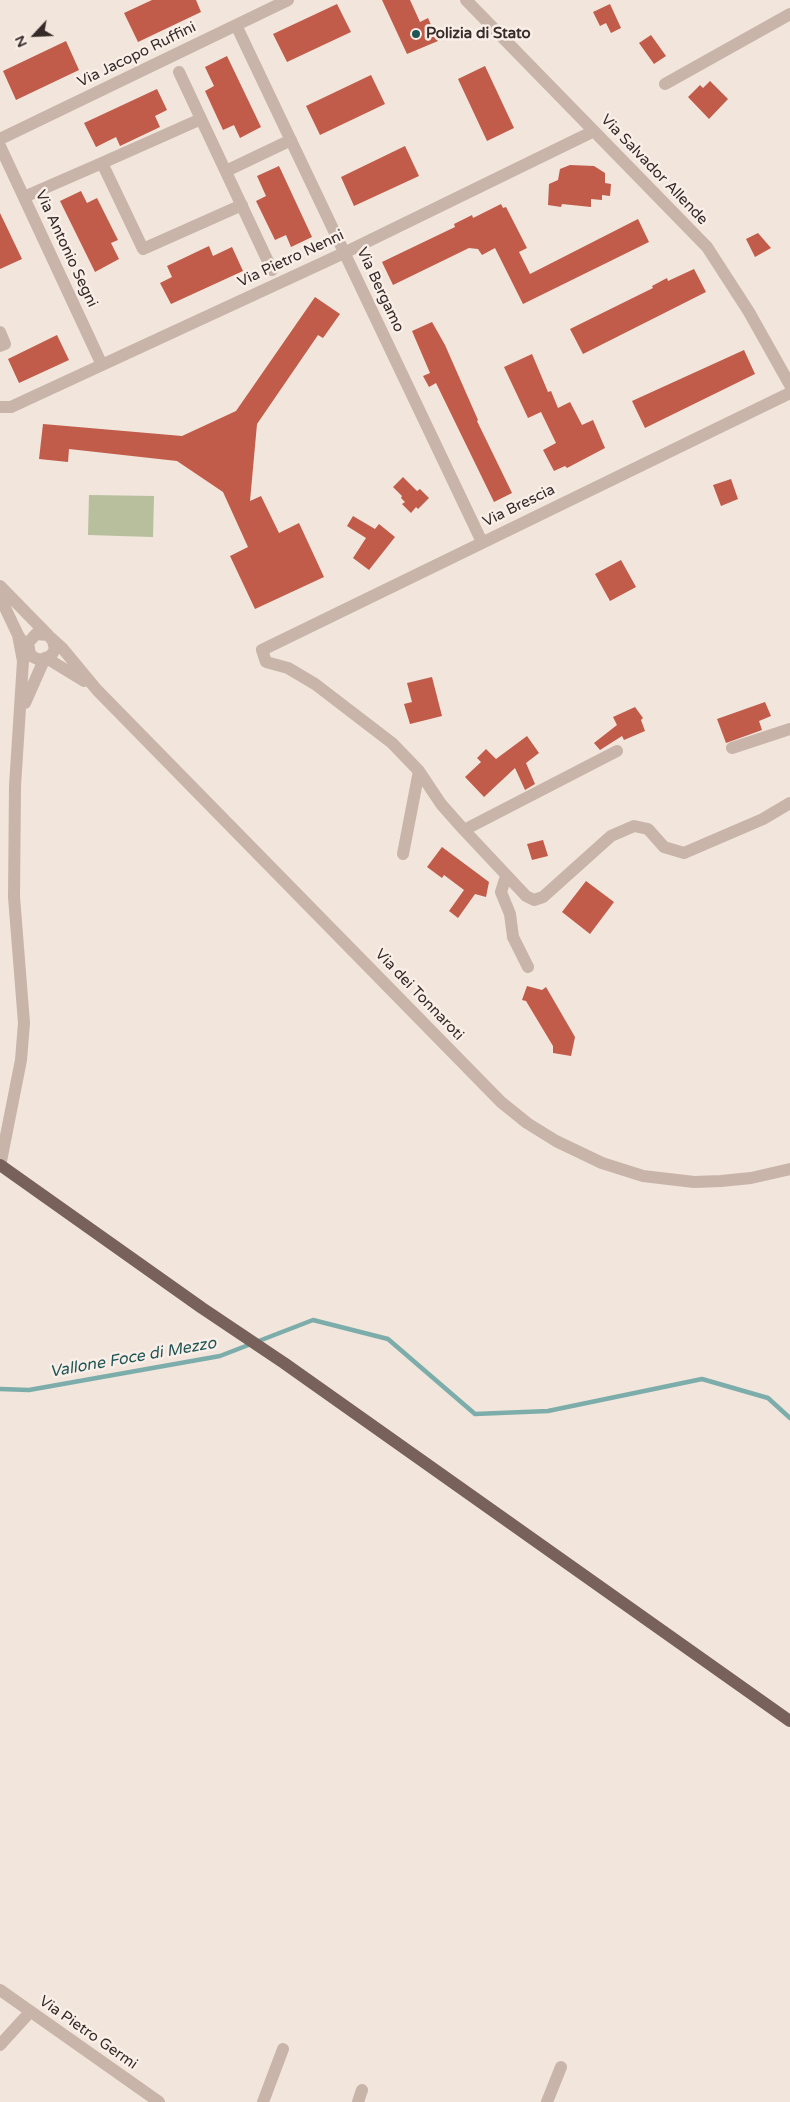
<!DOCTYPE html>
<style>
body{margin:0}
#map{position:relative;width:790px;height:2102px;overflow:hidden;background:#f1e5dc;font-family:"Varela Round",sans-serif}
canvas{display:block}
.north{position:absolute;left:10px;top:10px;width:50px;height:50px;-webkit-text-stroke:4px #f9efe8;paint-order:stroke;rotate:245deg;font-size:14px;font-weight:700;line-height:20px;text-align:center;color:#362b28}
.north::after{content:'';display:block;margin:auto;width:18px;height:22px;background:#362b28;clip-path:polygon(50% 0,100% 100%,50% 72%,0 100%)}
</style>
<div id="map">
<canvas width="790" height="2102"></canvas>
<div class="north">N</div>
</div>
<script>
const ctx = document.querySelector('canvas').getContext('2d');
ctx.lineJoin = 'round';
function paint(path, color) {
  ctx.fillStyle = color;
  ctx.fill(path, 'evenodd');
}
function toPath(rows) {
  const path = new Path2D();
  for (const r of rows) {
    path.moveTo(r[0], r[1]);
    for (let i = 2; i < r.length; i += 2) path.lineTo(r[i], r[i + 1]);
  }
  return path;
}
function stroke(path, color, width, dash) {
  ctx.strokeStyle = color;
  ctx.lineWidth = width;
  ctx.lineCap = dash ? 'butt' : 'round';
  ctx.setLineDash(dash || []);
  ctx.stroke(path);
}
function drawText(font, color, halo, rows, align = 'center') {
  ctx.font = font + ' "Varela Round",sans-serif';
  ctx.lineWidth = 5;
  ctx.setLineDash([]);
  ctx.textBaseline = 'middle';
  ctx.strokeStyle = halo;
  ctx.fillStyle = color;
  for (const [text, x, y, turn = 0] of rows) {
    ctx.save();
    ctx.translate(x, y);
    ctx.rotate((+turn || 0) * Math.PI / 180);
    ctx.textAlign = isNaN(turn) ? turn : align;
    if (halo) ctx.strokeText(text, 0, 0);
    ctx.fillText(text, 0, 0);
    ctx.restore();
  }
}
paint(toPath([
 [89,495,154,496,153,537,88,535]
]), '#b7bf9c');
stroke(toPath([
 [0,1389,29,1390,220,1356,313,1320,388,1339,475,1414,548,1411,702,1379,768,1398,790,1418]
]), '#7cadaa', 4.5);
paint(toPath([
 [152,0,196,0,201,12,138,42,124,13],
 [382,0,410,0,420,22,428,18,438,41,407,54],
 [337,4,351,32,287,62,273,34],
 [610,4,621,28,611,33,606,23,600,26,593,12],
 [651,35,666,56,654,64,639,43],
 [66,41,79,70,16,100,3,71],
 [227,56,261,127,240,138,234,125,223,130,205,91,214,86,205,67],
 [485,66,514,128,487,141,458,79],
 [371,75,385,104,320,135,306,106],
 [710,81,728,99,709,119,688,97,700,85,703,88],
 [157,89,167,110,155,116,160,127,120,146,116,137,96,147,84,123],
 [405,146,419,176,354,206,341,177],
 [570,165,594,166,605,173,605,183,611,184,610,196,602,195,602,200,591,199,591,207,562,204,561,207,548,205,549,184,558,180,560,169],
 [279,166,312,237,291,247,286,235,275,240,256,201,266,196,257,176],
 [81,191,87,203,97,198,118,240,111,243,119,259,95,272,60,201],
 [501,204,503,208,506,207,527,248,519,252,530,274,638,219,649,242,523,304,495,248,482,255,478,249,469,248,393,285,382,262,455,227,454,224,472,215,473,218],
 [0,213,22,259,0,269],
 [758,233,771,248,755,257,746,239],
 [209,246,213,256,232,247,243,271,171,304,160,283,172,277,167,266],
 [694,269,706,292,583,354,570,329,653,288,652,286,667,278,668,281],
 [315,297,340,314,323,338,318,335,257,424,250,501,261,496,279,533,299,523,324,577,255,609,230,556,248,547,223,492,177,461,69,449,68,462,39,459,43,424,182,436,236,411],
 [432,322,445,345,478,420,477,421,512,493,494,502,436,383,429,387,423,376,430,373,412,331],
 [57,335,69,360,19,383,8,359],
 [744,350,755,374,645,428,632,401],
 [532,354,548,392,551,391,558,408,570,402,582,425,593,420,605,448,567,468,565,466,554,471,543,450,556,443,541,412,528,418,504,367],
 [403,477,417,491,420,489,429,498,418,509,416,507,411,513,402,504,405,502,401,498,402,496,393,487],
 [731,479,738,499,721,506,713,485],
 [353,516,375,529,379,524,395,537,369,570,353,558,366,538,347,526],
 [621,560,636,587,610,601,595,574],
 [432,677,442,716,410,724,404,704,412,702,407,683],
 [765,702,771,716,759,721,762,730,726,743,717,719],
 [635,707,643,718,641,720,645,731,624,740,622,736,600,750,594,743,617,725,613,717],
 [527,736,539,753,526,763,535,784,525,790,515,768,484,797,465,777,481,762,477,758,486,749,496,759],
 [543,840,548,856,532,860,527,844],
 [442,847,489,882,486,897,475,894,458,918,449,911,464,890,444,875,442,878,427,867],
 [586,881,614,902,590,934,562,912],
 [527,986,542,990,546,987,575,1037,571,1056,553,1053,553,1046,526,1001,522,1000]
]), '#c15b4a');
stroke(toPath([
 [466,0,707,247,749,312,790,385],
 [236,25,482,542],
 [179,72,272,270],
 [665,84,790,14],
 [0,139,288,0],
 [0,146,102,365],
 [102,163,201,119],
 [226,171,291,140],
 [24,197,102,163,143,249,242,205],
 [0,332,5,344,0,346],
 [790,393,262,650,266,662,288,668,315,684,392,743,419,771,441,804,464,830,526,896,534,900,543,897,611,836,634,826,648,829,664,847,684,853,763,819,790,803],
 [0,407,11,407,344,253,594,131],
 [0,586,48,635],
 [0,597,18,635,30,654,33,657,40,660,51,656,55,649,53,641,48,635,36,634,28,643,30,654],
 [51,638,63,649,97,690,501,1102,527,1123,556,1141,602,1163,643,1176,694,1182,721,1181,751,1178,790,1169],
 [48,659,84,681],
 [25,703,44,660],
 [732,748,790,729],
 [464,830,617,751],
 [403,854,419,771],
 [506,876,501,892,510,914,513,937,528,967],
 [0,1166,21,1060,24,1023,14,897,15,786,23,661,18,635],
 [0,1990,159,2102],
 [0,2045,30,2012],
 [263,2102,283,2049],
 [358,2102,362,2090],
 [547,2102,561,2067]
]), '#c8b4a8', 12);
stroke(toPath([
 [0,1165,202,1308,284,1363,790,1721]
]), '#77615a', 12);
for (const [x, y, r, color] of [
 [416,34,5,"#1f5554"]
]) {
  const dot = new Path2D();
  dot.arc(x, y, r, 0, 2 * Math.PI);
  ctx.fillStyle = color;
  ctx.fill(dot);
  stroke(dot, '#f9efe8', 2);
}
drawText('bold 15px', '#362b28', '#f9efe8', [
 ["Polizia di Stato",426,34]
], 'left');
drawText('15px', '#362b28', '#f9efe8', [
 ["Via Jacopo Ruffini",137,55,-26],
 ["Via Salvador Allende",654,170,46],
 ["Via Antonio Segni",66,249,65],
 ["Via Pietro Nenni",291,259,-25],
 ["Via Bergamo",380,290,65],
 ["Via Brescia",519,506,-26],
 ["Via dei Tonnaroti",419,995,46],
 ["Via Pietro Germi",88,2033,35]
]);
drawText('italic 16px', '#1f5554', '#f9efe8', [
 ["Vallone Foce di Mezzo",133,1358,-10]
]);
</script>
